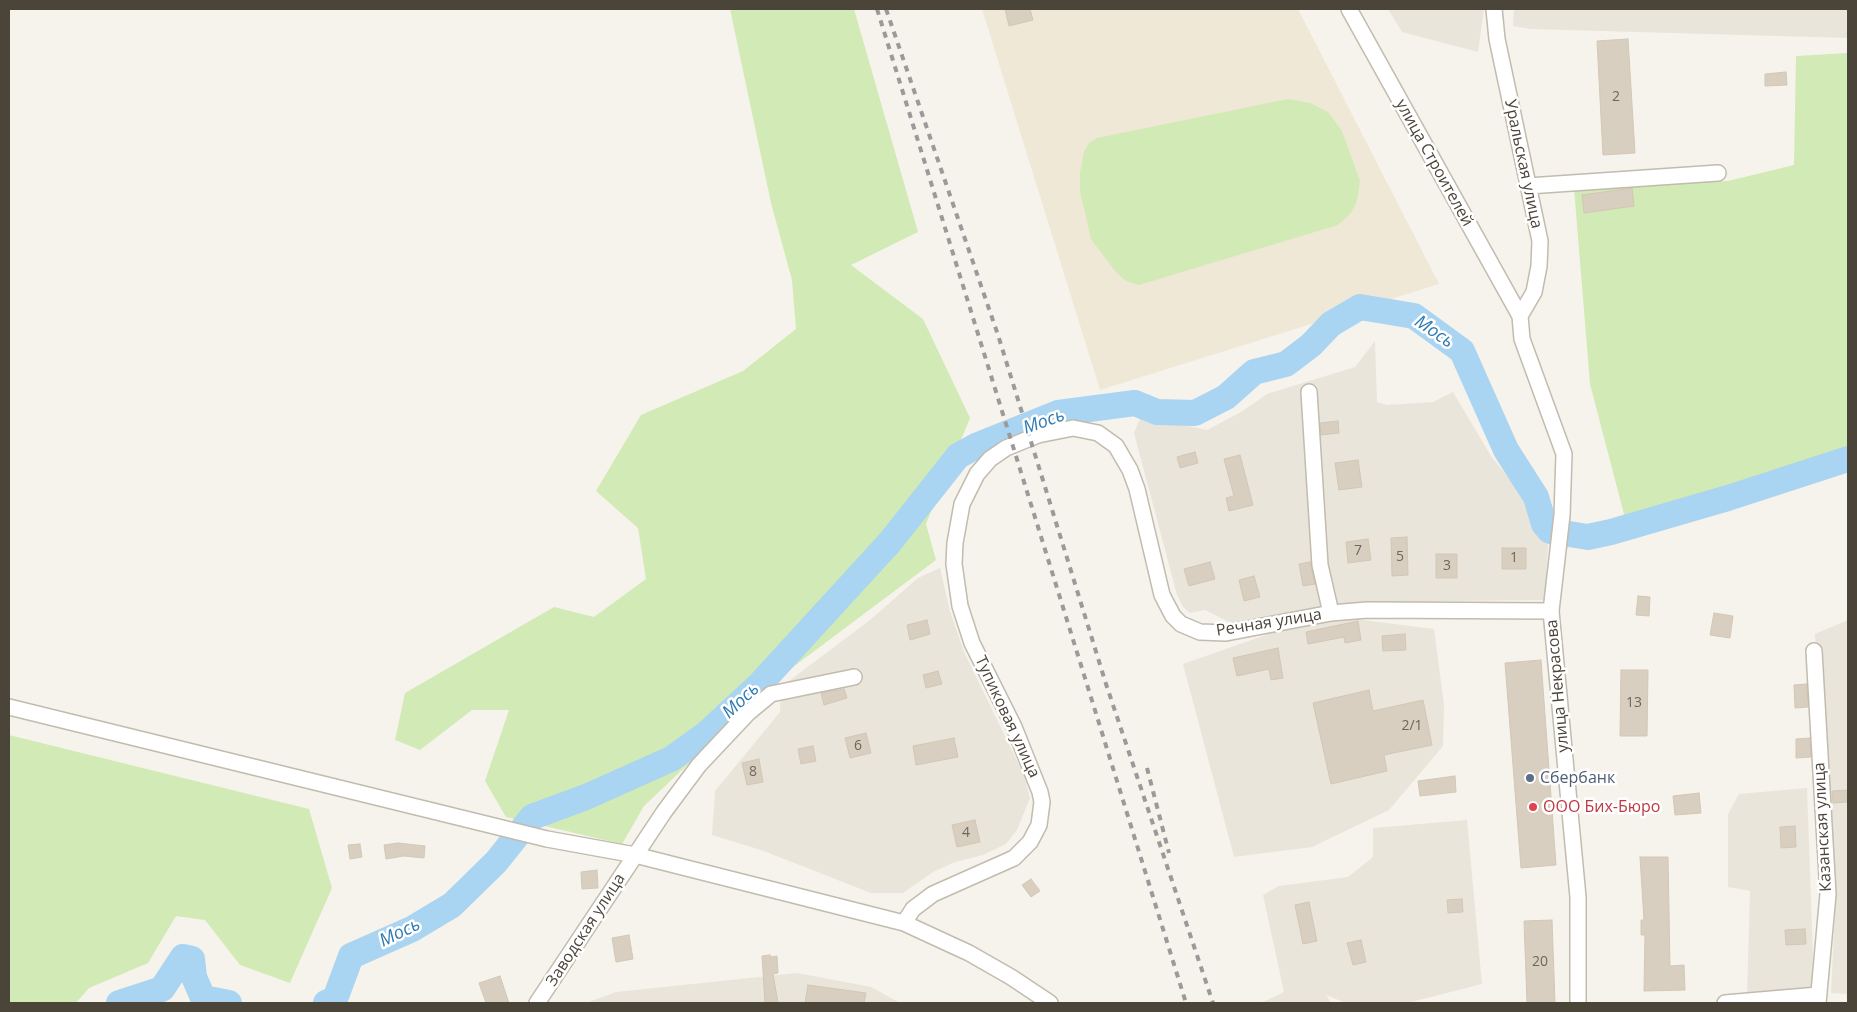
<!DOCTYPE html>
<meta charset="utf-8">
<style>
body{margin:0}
#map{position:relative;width:1857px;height:1012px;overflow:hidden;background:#f6f3ec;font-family:"Open Sans",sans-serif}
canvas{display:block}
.frame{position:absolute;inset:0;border:10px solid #4b4439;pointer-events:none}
</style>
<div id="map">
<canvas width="1857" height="1012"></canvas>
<div class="frame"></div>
</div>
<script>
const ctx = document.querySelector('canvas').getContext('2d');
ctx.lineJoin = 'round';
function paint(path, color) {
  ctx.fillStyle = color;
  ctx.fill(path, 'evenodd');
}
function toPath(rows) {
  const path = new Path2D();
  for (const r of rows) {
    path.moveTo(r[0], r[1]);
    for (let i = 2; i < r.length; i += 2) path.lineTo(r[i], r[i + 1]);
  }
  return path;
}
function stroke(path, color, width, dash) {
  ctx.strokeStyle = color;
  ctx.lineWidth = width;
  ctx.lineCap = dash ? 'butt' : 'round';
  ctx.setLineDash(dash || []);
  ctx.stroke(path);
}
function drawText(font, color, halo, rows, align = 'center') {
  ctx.font = font + ' "Open Sans",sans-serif';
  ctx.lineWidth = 5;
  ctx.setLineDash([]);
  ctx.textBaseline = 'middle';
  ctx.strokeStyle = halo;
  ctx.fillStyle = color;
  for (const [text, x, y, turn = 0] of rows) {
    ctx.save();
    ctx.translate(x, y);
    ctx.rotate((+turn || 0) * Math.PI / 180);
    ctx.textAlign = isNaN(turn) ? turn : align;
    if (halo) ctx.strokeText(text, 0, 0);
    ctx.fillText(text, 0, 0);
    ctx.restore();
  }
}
paint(toPath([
 [1388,9,1484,9,1478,52,1402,32],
 [1514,9,1848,9,1848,38,1531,29,1513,26],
 [1375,341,1377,402,1387,405,1433,402,1453,392,1491,456,1513,483,1548,544,1545,600,1448,601,1338,608,1231,623,1205,610,1190,613,1183,607,1177,595,1134,433,1141,416,1207,430,1241,412,1267,394,1355,367],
 [940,568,950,611,964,652,1024,775,1030,798,1017,830,1006,844,983,855,955,862,933,872,903,893,871,893,761,850,712,835,715,791,780,712,781,687,870,620,918,578],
 [1347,618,1434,629,1444,705,1443,746,1389,810,1312,847,1234,857,1183,664,1280,630],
 [1848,620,1848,994,1831,993,1835,909,1815,634],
 [1807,788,1813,956,1812,987,1747,996,1750,891,1728,887,1728,814,1739,794],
 [1467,820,1482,984,1407,1003,1346,1003,1326,995,1331,1003,1261,1003,1284,992,1263,895,1279,886,1348,877,1373,857,1373,828],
 [797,973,871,987,900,1003,586,1003,616,992]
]), '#eae5da');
paint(toPath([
 [982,9,1298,9,1439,284,1100,390]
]), '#efe8d6');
paint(toPath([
 [730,9,854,9,918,232,851,265,923,319,970,418,926,524,936,560,781,676,644,806,622,844,506,817,485,781,509,710,472,710,420,750,395,740,405,693,554,607,594,617,646,579,638,528,596,491,641,415,743,371,796,329,792,280,771,203],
 [1848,53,1848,447,1625,518,1590,384,1574,188,1728,181,1794,165,1796,56],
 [1288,99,1310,103,1328,112,1342,131,1360,181,1357,201,1351,213,1338,225,1139,285,1126,281,1115,271,1091,239,1080,191,1080,172,1084,152,1089,143,1097,138],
 [9,735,309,809,332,888,290,983,240,965,205,920,176,916,148,963,89,988,76,1003,9,1003]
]), '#d2eab5');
stroke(toPath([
 [119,1003,162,989,183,957,192,959,194,977,203,998,229,1003],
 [326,1003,335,999,351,956,412,929,452,905,496,862,532,817,586,797,671,759,706,734,759,685,890,542,958,456,978,445,1058,413,1135,403,1157,412,1195,413,1226,397,1254,372,1286,364,1311,345,1331,324,1360,307,1414,316,1462,351,1506,450,1536,497,1544,524,1550,531,1588,537,1611,532,1728,498,1848,459]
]), '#a9d4f2', 26);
const building = toPath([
 [1005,9,1030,9,1033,20,1009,26,1005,9],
 [1628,39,1635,153,1603,155,1597,41,1628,39],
 [1786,72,1787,85,1765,86,1765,74,1786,72],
 [1632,188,1634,206,1584,213,1582,195,1632,188],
 [1338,421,1339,433,1321,435,1320,423,1338,421],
 [1195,452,1198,463,1180,468,1177,457,1195,452],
 [1240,455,1253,505,1229,511,1226,498,1234,496,1224,459,1240,455],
 [1358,460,1362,487,1339,490,1335,463,1358,460],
 [1407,537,1408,575,1392,576,1391,538,1407,537],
 [1368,539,1371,560,1348,563,1346,542,1368,539],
 [1502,548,1526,548,1526,569,1502,569,1502,548],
 [1436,554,1457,554,1457,578,1436,578,1436,554],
 [1210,562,1215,579,1189,586,1184,569,1210,562],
 [1310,562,1315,584,1303,586,1299,564,1310,562],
 [1254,576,1260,597,1244,601,1239,580,1254,576],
 [1638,596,1650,597,1649,616,1636,615,1638,596],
 [1714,613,1733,616,1730,638,1710,635,1714,613],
 [927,620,930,634,910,640,907,625,927,620],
 [1358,621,1361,640,1345,643,1344,637,1308,644,1306,632,1358,621],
 [1405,634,1406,650,1383,651,1382,636,1405,634],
 [1278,648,1283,678,1271,680,1269,669,1237,676,1233,658,1278,648],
 [1541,660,1556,865,1521,868,1505,663,1541,660],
 [1621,670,1648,670,1647,736,1620,736,1621,670],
 [938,671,942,684,926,688,923,675,938,671],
 [1807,684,1808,707,1795,708,1794,685,1807,684],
 [844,689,847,698,824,705,821,693,844,689],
 [1369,690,1373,711,1423,700,1432,745,1384,755,1387,771,1331,784,1313,703,1369,690],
 [866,733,871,753,850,758,845,738,866,733],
 [954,738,958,757,916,765,913,746,954,738],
 [1810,738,1811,757,1796,758,1796,739,1810,738],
 [813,746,816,761,801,764,798,749,813,746],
 [759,759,763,782,747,785,742,763,759,759],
 [1455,776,1456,792,1420,796,1418,781,1455,776],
 [1848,790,1848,802,1833,803,1832,791,1848,790],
 [1699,793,1701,813,1675,815,1673,796,1699,793],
 [975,820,980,842,957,847,952,825,975,820],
 [1795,826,1796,847,1781,848,1780,827,1795,826],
 [398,843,425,846,424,858,404,856,386,859,384,845,398,843],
 [360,844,362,857,350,859,348,845,360,844],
 [1640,857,1668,857,1670,966,1684,965,1685,990,1644,991,1645,935,1641,935,1641,920,1644,920,1640,857],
 [597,870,598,888,582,889,581,872,597,870],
 [1031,879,1040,891,1031,897,1022,885,1031,879],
 [1462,899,1463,912,1448,913,1447,900,1462,899],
 [1309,902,1317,941,1303,944,1295,905,1309,902],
 [1552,920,1555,1003,1527,1003,1524,921,1552,920],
 [1805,929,1806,944,1786,945,1785,930,1805,929],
 [629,935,633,959,616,962,612,938,629,935],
 [1361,940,1366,962,1353,965,1347,943,1361,940],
 [770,955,771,957,777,956,778,973,773,974,778,1003,765,1003,762,956,770,955],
 [500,976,509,1003,486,1003,479,983,500,976],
 [808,985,866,993,864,1003,805,1003,808,985]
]);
paint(building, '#d8cfc1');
stroke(building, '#d3c7b4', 1);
const minor = toPath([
 [1349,9,1520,316,1522,339,1564,454,1562,515,1551,611,1578,897,1578,1003],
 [1494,9,1497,39,1540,241,1539,266,1534,292,1520,316],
 [1528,186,1718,173],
 [1309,392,1320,565,1331,613],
 [1814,651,1828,894,1818,1003],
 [9,707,547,839,635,855,904,923,969,953,1011,977,1050,1003],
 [904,923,913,909,933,894,1014,858,1030,842,1039,825,1042,802,1040,792,1014,727,972,643,960,606,954,564,955,543,962,504,977,474,990,459,1006,448,1038,435,1073,428,1098,433,1116,446,1130,470,1137,489,1162,595,1173,616,1181,624,1200,632,1226,633,1331,613,1367,610,1551,611],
 [537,1003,664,812,699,765,748,713,771,694,854,677],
 [1725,1003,1818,995]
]);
stroke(minor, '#c2bbae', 18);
stroke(minor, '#fff', 15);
stroke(toPath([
 [877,9,1186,1003],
 [886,9,998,335,1106,684,1213,1003],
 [1147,768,1169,853]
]), '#9a9a9a', 4, [6, 6]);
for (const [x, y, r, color] of [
 [1530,778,5,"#5c6f8a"],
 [1533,807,5,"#e0444e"]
]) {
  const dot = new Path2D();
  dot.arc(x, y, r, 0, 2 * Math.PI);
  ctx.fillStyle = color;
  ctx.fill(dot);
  stroke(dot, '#fff', 2);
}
drawText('14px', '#6e675b', null, [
 ["2",1616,97],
 ["7",1358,551],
 ["5",1400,557],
 ["1",1514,558],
 ["3",1447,566],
 ["13",1634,703],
 ["2/1",1412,726],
 ["6",858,746],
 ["8",753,772],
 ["4",966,833],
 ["20",1540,962]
]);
drawText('16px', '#4b4439', '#fff', [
 ["улица Строителей",1434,163,61],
 ["Уральская улица",1523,164,78],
 ["Речная улица",1269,623,-9],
 ["улица Некрасова",1558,686,-95],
 ["Тупиковая улица",1007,717,65],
 ["Казанская улица",1823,827,-93],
 ["Заводская улица",586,930,-57]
]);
drawText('16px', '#4e5e75', '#fff', [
 ["Сбербанк",1540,778]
], 'left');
drawText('16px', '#be3a42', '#fff', [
 ["ООО Бих-Бюро",1543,807]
], 'left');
drawText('italic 18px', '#2e7ab2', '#fff', [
 ["Мось",1434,332,34],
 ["Мось",1044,422,-20],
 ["Мось",741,701,-43],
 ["Мось",400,933,-26]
]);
</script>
